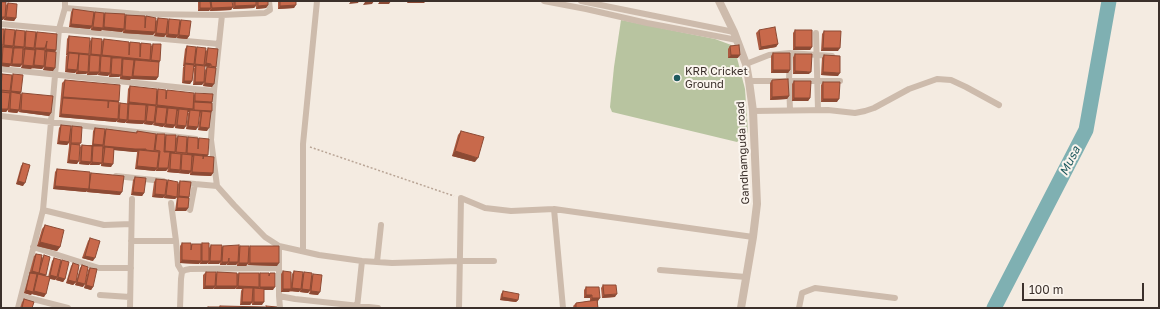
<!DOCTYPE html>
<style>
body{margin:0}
#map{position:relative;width:1160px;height:309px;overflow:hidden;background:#f4ebe1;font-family:"Golos Text",sans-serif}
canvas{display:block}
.frame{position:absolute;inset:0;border:2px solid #3b302b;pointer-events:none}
.scale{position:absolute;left:1022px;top:283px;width:122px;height:18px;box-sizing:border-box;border:2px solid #3b302b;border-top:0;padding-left:5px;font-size:12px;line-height:14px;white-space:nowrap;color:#3b302b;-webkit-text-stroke:3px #fbf5ee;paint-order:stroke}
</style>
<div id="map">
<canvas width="1160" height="309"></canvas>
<div class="frame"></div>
<div class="scale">100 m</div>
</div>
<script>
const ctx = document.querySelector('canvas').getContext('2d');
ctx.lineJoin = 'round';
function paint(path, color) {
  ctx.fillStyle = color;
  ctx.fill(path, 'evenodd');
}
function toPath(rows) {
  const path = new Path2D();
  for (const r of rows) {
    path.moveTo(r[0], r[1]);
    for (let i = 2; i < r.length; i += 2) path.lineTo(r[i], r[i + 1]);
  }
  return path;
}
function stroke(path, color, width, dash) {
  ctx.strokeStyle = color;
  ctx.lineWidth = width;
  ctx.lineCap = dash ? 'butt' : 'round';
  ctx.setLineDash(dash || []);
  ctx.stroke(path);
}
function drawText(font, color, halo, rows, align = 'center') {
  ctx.font = font + ' "Golos Text",sans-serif';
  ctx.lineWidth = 4;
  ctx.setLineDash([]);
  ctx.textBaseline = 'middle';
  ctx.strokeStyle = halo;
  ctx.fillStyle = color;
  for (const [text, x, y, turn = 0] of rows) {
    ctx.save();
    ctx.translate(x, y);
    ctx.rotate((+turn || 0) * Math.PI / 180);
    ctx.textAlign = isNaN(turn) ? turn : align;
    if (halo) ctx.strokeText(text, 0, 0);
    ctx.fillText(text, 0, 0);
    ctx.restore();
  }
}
paint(toPath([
 [621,20,715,39,734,46,745,89,748,132,737,142,612,112,610,107,614,67]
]), '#b8c4a0');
stroke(toPath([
 [994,308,1086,130,1109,1]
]), '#7fb0b2', 15);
stroke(toPath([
 [310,147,454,196]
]), '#b9a596', 1.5, [2, 2]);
stroke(toPath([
 [544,1,586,9,647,23,737,40],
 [581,1,734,32],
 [65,8,139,14,222,15,265,13,270,10,269,1],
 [222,15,214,91,211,140,217,186,234,205,265,237,279,246,319,255,362,261,392,263,459,261,494,261],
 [1,24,219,44],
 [816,33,818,110],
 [746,64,769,55,790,53,832,56],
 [1,69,214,91],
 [749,81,840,81],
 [790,110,789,80,790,53],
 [753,111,828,110,855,113,865,111,874,108,909,89,937,79,951,80,966,87,999,105],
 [1,116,196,139],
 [116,176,163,181],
 [184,183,217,186],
 [171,203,176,241,178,265,182,272],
 [554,209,563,308],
 [43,210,104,225,131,224],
 [190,210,195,184],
 [131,241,176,241],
 [33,247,99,268,131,268],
 [303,251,303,144,317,1],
 [377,262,381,225],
 [660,270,746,277],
 [100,295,130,297],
 [21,296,68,308],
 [279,296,279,246],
 [18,308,43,210,51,122,59,29,65,8,65,1],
 [130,308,132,199],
 [180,308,181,279,182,272,185,270,190,269,279,268],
 [280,308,279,296,295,299,378,308],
 [357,308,362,261],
 [459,308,461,198,485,208,511,211,554,209,753,237],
 [799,308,802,293,815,288,895,298]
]), '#cdbbac', 6);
stroke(toPath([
 [719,1,734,32,746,64,749,81,753,111,757,204,753,237,741,308]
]), '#cdbbac', 8);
paint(toPath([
 [198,1,232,1,233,7,231,10,210,11,210,9,209,11,198,11],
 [233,1,268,1,268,5,266,8,256,9,256,6,254,8,233,9],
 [278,1,296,1,294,8,278,9],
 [8,3,16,18,14,21,4,20,4,17,3,20,6,5],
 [73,9,93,13,95,12,104,14,105,13,125,16,126,15,145,18,146,16,156,21,158,18,168,21,169,19,179,22,181,20,189,36,187,39,177,38,177,36,176,38,166,37,166,35,164,37,154,36,155,33,153,35,123,33,123,31,122,32,102,30,102,29,101,31,91,30,91,28,90,29,69,27,71,12],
 [5,29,14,32,16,30,25,32,26,31,36,33,37,32,56,50,54,52,53,71,43,70,44,67,42,69,32,68,33,67,31,69,21,68,22,65,20,67,10,66,9,67,1,66,1,51,2,48,2,46,1,47,4,31],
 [759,30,778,44,776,47,759,50,756,33],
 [795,30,812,47,810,50,793,50,793,33],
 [824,31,838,51,821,51,822,34],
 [69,36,89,54,88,55,89,55,90,41,92,38,102,41,104,39,129,44,130,42,140,44,141,43,151,46,153,44,160,61,159,62,158,77,156,80,131,79,131,78,130,80,120,79,120,76,119,77,109,77,109,74,108,76,98,75,98,74,97,75,87,75,87,73,86,74,76,74,76,72,75,73,65,72,66,56,67,55,66,55,67,39],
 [187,46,195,50,197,47,206,51,208,48,216,67,216,68,212,87,203,86,205,70,207,67,209,67,204,66,204,65,203,66,204,82,202,85,193,85,194,68,195,67,194,67,192,81,190,84,182,83,183,67,184,66,183,66,185,49],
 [730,46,738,58,728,58,728,49],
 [773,53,790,70,788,73,771,73,771,56],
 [795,54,809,74,793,74,793,57],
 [824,55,838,76,821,75,822,58],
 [2,74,12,76,13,74,21,92,20,94,21,95,22,93,51,113,49,116,19,112,19,111,17,113,8,112,8,110,6,112,1,112,1,75],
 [65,80,118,102,119,105,120,103,127,104,128,89,130,86,157,91,158,89,166,92,167,90,194,95,195,93,212,103,212,111,210,112,207,131,198,130,200,114,200,113,196,130,186,129,188,113,189,112,188,112,184,129,175,128,175,126,173,128,164,127,164,125,163,127,153,125,154,123,152,125,144,124,144,122,143,124,126,123,126,121,125,123,117,122,117,120,116,122,59,117,62,83],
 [772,80,789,96,787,99,770,100,770,83],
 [794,81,810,98,808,101,792,101,792,84],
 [823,82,837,102,821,102,821,85],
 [61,125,71,129,72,126,81,143,80,144,77,164,67,163,69,146,69,143,67,145,57,144,59,128],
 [95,128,105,131,106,129,136,133,137,131,156,135,157,134,165,137,166,135,176,138,178,136,187,139,188,137,198,139,199,138,208,155,206,157,213,173,211,176,190,175,190,171,189,174,178,173,179,171,178,173,167,172,168,169,166,171,156,171,156,169,155,171,135,169,137,153,137,152,114,150,111,167,101,166,101,163,99,165,90,165,90,163,89,165,79,164,80,147,82,145,92,145,93,131],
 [461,131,475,162,452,156,458,135],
 [23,163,23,186,16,184,21,166],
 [57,169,90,174,91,173,120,195,87,192,87,190,86,192,53,189,55,172],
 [135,177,144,193,142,196,131,195,133,180],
 [156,179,167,182,168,180,178,184,180,181,189,198,188,208,186,211,175,211,177,197,175,199,164,198,164,197,163,198,152,197,154,182],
 [45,225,60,247,57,251,37,246,42,229],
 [90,238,93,261,82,258,88,241],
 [182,243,191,245,192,244,201,244,202,243,209,248,211,245,222,247,223,246,238,247,240,246,249,248,250,246,277,266,248,265,248,264,246,266,237,266,237,264,236,265,227,265,227,263,226,265,220,265,220,262,219,264,208,264,208,262,207,264,200,264,200,262,199,264,180,263,180,246],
 [36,254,42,258,44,255,46,275,45,276,48,277,52,261,54,258,60,263,62,260,65,279,63,282,56,280,56,279,55,280,50,279,44,297,32,294,32,293,31,295,24,293,34,256],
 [73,263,76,282,73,285,66,283,71,266],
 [82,265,83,287,75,285,80,268],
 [90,268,93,287,91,290,84,288,88,270],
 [283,271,291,283,292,274,294,271,303,274,304,272,312,276,313,274,318,295,309,294,310,291,308,293,300,292,300,290,299,292,290,291,291,290,289,292,281,292,281,274],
 [206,272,216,274,217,272,237,274,239,273,259,274,260,273,269,274,270,273,273,290,264,290,262,305,252,305,252,303,250,305,240,305,241,291,242,289,236,289,236,288,235,289,214,289,214,288,213,289,203,289,203,275],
 [603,285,615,297,602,298,601,288],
 [586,287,598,301,598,308,574,308,573,306,576,303,590,301,590,298,584,298,584,290],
 [503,291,518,300,516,302,500,300,501,294],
 [24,299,32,308,20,308,22,302]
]), '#ac5a40');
paint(toPath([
 [351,1,359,1,358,3,349,4],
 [374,1,372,4,363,5,365,2],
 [380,1,391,1,389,4,378,4],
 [394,1,403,1,402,2,393,2],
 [408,1,426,1,424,3,407,3],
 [256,5,254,8,233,9,235,6],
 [268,5,266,8,256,9,258,6],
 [296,5,294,8,278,9,280,6],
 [233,7,231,10,210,11,212,8],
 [200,8,211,8,209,11,198,11],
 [1,17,5,17,3,20,1,20],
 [6,17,16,18,14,21,4,20],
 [71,24,92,26,90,29,69,27],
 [93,27,103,28,101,31,91,30],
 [104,27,124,29,122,32,102,30],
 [125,30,155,32,153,35,123,33],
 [156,33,166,34,164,37,154,36],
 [168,34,178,35,176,38,166,37],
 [179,35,189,36,187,39,177,38],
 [778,44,776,47,759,50,761,47],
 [4,45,13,46,11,49,3,47,2,48],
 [14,46,24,47,22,50,14,48,12,49],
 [25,47,34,48,32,51,23,50],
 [795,47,812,47,810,50,793,50],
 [35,48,45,48,43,51,36,49,35,51,33,50],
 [823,48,840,48,838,51,821,51],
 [46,49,56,50,54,53,44,52],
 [68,52,89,54,87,57,79,54,78,56,69,53,67,55,66,55],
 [91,54,101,55,99,58,90,55,89,57],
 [102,55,150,60,148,63,135,60,134,62,123,59,122,61,112,58,111,59,101,57],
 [731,55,740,55,738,58,728,58],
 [151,60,160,61,158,64,149,63],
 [2,63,11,64,9,67,1,66],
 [185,63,194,64,192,67,185,64,184,66,183,66],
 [206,63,211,64,209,67,204,66],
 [12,64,22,64,20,67,10,66],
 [195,64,204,65,202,67,196,65,195,67,193,67],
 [23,65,33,66,31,69,21,68],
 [34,65,44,66,42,69,32,68],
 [45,67,55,68,53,71,43,70],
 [67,69,77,70,75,73,65,72],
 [773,70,790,70,788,73,771,73],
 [78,71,88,72,86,74,76,74],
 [795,71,811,72,809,74,793,74],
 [89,72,99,72,97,75,87,75],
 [100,72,110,73,108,76,98,75],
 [823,72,840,73,838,76,821,75],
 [111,74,121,75,119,77,109,77],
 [122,76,132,77,130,80,120,79],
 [133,76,158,77,156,80,131,79],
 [184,81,192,81,190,84,182,83],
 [195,82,204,82,202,85,193,85],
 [205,83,214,84,212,87,203,86],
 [11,91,21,92,19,95,11,92,10,94,9,94],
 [789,96,787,99,770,100,772,97],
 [63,97,119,101,117,104,109,101,107,103,63,98,61,100],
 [794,98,810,98,808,101,792,101],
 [823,99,839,99,837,102,821,102],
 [195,101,212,102,210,105,194,102,193,104],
 [129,102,156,105,154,108,148,105,146,107,129,104,128,105,127,105],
 [157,105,193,109,191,112,190,110,189,112,179,111,179,109,178,111,168,110,168,108,167,109,157,107,156,108,155,108],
 [1,109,8,109,6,112,1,112],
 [10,109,19,110,17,113,8,112],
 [21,110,51,113,49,116,19,112],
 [194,110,212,111,210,114,202,111,200,113,192,112],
 [61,114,118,119,116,122,59,117],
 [119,119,127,120,125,123,117,122],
 [128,120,145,121,143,124,126,123],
 [146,121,154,122,152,125,144,124],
 [155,123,165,124,163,127,153,125],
 [166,124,175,125,173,128,164,127],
 [177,125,186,126,184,129,175,128],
 [188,126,198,127,196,130,186,129],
 [200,127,209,128,207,131,198,130],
 [59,141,69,142,67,145,57,144],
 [93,144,103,145,101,148,93,146,92,147,91,147],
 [104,146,146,149,144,151,139,150,137,152,133,152,104,149,105,147,103,149,102,149],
 [165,151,175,152,173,155,171,153,170,154,163,154],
 [455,151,478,158,475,162,452,156],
 [187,153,208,155,205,158,194,155,193,157,185,156],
 [69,160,79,161,77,164,67,163],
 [81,161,91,162,89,165,79,164],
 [92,162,102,163,99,165,90,165],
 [103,163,113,164,111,167,101,166],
 [137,166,157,168,155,171,135,169],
 [158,168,168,168,166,171,156,171],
 [170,169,180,170,178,173,167,172],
 [181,170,191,171,189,174,178,173],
 [192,172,213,173,211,176,190,175],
 [18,181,25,183,23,186,16,184],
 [55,186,89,189,86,192,53,189],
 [89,189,122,192,120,195,87,192],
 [133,192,144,193,142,196,131,195],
 [155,194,165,195,163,198,152,197],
 [166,195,177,197,175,199,164,198],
 [179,196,189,197,187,200,178,197,177,199],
 [177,208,188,208,186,211,175,211],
 [40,242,60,247,57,251,37,246],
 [85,256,95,258,93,261,82,258],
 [182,260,201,261,199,264,180,263],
 [202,261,209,261,207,264,200,264],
 [210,261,221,261,219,264,208,264],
 [222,262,228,262,226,265,220,265],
 [229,262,238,262,236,265,227,265],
 [239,263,248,263,246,266,237,266],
 [250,263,279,263,277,266,248,265],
 [32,271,39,273,37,276,29,273],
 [39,273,46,275,44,277,37,276],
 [50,275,57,277,55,280,48,278],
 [58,277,65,279,63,282,56,280],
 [68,280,76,282,73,285,66,283],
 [77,282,85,284,83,287,75,285],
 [86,285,93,287,91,290,84,288],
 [205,286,215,286,213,289,203,289],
 [216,286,237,286,235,289,214,289],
 [238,286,259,287,257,290,254,288,253,290,243,288,242,289,236,289],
 [260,287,275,287,273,290,258,290],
 [292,288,301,289,299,292,290,291],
 [283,289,291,289,289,292,281,292],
 [302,289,310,290,308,293,300,292],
 [26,290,33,292,31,295,24,293],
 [34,291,46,294,44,297,32,294],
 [311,291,320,292,318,295,309,294],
 [617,294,615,297,602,298,604,295],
 [586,295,592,295,590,298,584,298],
 [502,297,518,300,516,302,500,300],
 [592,298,600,298,598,301,590,301],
 [242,302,252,302,250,305,240,305],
 [254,302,264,302,262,305,252,305]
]), '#8c4a34');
const building = toPath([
 [200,1,210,1,211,8,200,8,200,1],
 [211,1,232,1,233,7,212,8,211,1],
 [235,1,256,1,256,5,235,6,235,1],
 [258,1,268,1,268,5,258,6,258,1],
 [280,1,296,1,296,5,280,6,280,1],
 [1,2,6,2,5,17,1,17,1,2],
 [8,3,17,4,16,18,6,17,8,3],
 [73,9,94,12,92,26,71,24,73,9],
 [95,12,104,13,103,28,93,27,95,12],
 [105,13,125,14,124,29,104,27,105,13],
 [126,15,145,16,145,28,146,16,156,18,155,32,125,30,126,15],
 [158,18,168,19,166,34,156,33,158,18],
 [169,19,180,20,178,35,168,34,169,19],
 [181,20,191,21,189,36,179,35,181,20],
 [775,27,778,44,761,47,759,30,775,27],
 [1,29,4,29,3,45,1,45,1,29],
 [5,29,15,30,13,46,4,45,5,29],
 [16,30,25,31,24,47,14,46,16,30],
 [795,30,812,30,812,47,795,47,795,30],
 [26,31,36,32,34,48,25,47,26,31],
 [824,31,841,31,840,48,823,48,824,31],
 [37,32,57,34,56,50,46,49,47,41,45,48,35,48,37,32],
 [69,36,90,38,89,54,68,52,69,36],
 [92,38,102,39,101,55,91,54,92,38],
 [104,39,129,42,129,55,130,42,140,43,140,57,141,43,151,44,150,60,102,55,104,39],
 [153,44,161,44,160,61,151,60,153,44],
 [739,45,740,55,731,55,730,46,739,45],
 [187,46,196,47,194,64,185,63,187,46],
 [3,47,13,48,11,64,2,63,3,47],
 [197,47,206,48,204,65,195,64,197,47],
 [14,48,23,48,22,64,12,64,14,48],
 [208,48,218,49,216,67,211,66,211,64,206,63,208,48],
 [25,49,35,50,33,66,23,65,25,49],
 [36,49,45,50,44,66,34,65,36,49],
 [47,51,56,52,55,68,45,67,47,51],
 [69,53,79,54,77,70,67,69,69,53],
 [773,53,790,53,790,70,773,70,773,53],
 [79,54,89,55,88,72,78,71,79,54],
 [795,54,812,54,811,72,795,71,795,54],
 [90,55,100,56,99,72,89,72,90,55],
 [824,55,840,56,840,73,823,72,824,55],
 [101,56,111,57,110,73,100,72,101,56],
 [112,58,122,58,121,75,111,74,112,58],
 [123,59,134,60,132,77,122,76,123,59],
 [135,60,159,62,158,77,133,76,135,60],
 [185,64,194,65,192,81,184,81,185,64],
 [196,65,205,66,204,82,195,82,196,65],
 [207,67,216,68,214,84,205,83,207,67],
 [2,74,12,75,10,91,1,90,2,74],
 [13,74,23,75,21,92,11,91,13,74],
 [788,79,789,96,772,97,772,80,788,79],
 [65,80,120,85,119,101,63,97,65,80],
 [794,81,811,81,810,98,794,98,794,81],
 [823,82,840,82,839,99,823,99,823,82],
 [130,86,157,89,156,105,129,102,130,86],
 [158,89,166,90,166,99,167,90,194,93,193,109,157,105,158,89],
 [1,92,10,93,8,109,1,109,1,92],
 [11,92,21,94,19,110,10,109,11,92],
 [22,93,53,96,51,113,21,110,22,93],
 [195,93,213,94,212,102,195,101,195,93],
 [63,98,108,101,108,108,109,101,119,102,118,119,61,114,63,98],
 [194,102,212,103,212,111,194,110,194,102],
 [120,103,128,104,127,120,119,119,120,103],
 [129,104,146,105,145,121,128,120,129,104],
 [148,105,156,106,154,122,146,121,148,105],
 [157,107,167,108,165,124,155,123,157,107],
 [168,108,177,109,175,125,166,124,168,108],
 [179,109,188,110,186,126,177,125,179,109],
 [190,110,200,111,198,127,188,126,190,110],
 [202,111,211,112,209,128,200,127,202,111],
 [61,125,71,126,69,142,59,141,61,125],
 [72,126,82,127,81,143,71,143,72,126],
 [95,128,105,129,103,145,93,144,95,128],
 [106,129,137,133,137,131,156,134,154,151,146,150,146,149,135,149,104,146,106,129],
 [461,131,484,137,478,158,455,151,461,131],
 [157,134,165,134,164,152,170,152,168,168,158,168,160,151,155,150,157,134],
 [166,135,176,135,175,152,165,151,166,135],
 [178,136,187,137,186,153,176,152,178,136],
 [188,137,198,138,198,149,199,138,209,139,208,155,187,153,188,137],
 [71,144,80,145,79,161,69,160,71,144],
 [82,145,92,146,91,162,81,161,82,145],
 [93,146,103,146,102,163,92,162,93,146],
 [105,147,114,148,113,164,103,163,105,147],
 [139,150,159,152,157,168,137,166,139,150],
 [171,153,181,154,180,170,170,169,171,153],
 [182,154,192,155,191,171,181,170,182,154],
 [194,155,203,156,203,159,204,156,214,157,213,173,192,172,194,155],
 [23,163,30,165,25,183,18,181,23,163],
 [57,169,90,172,89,189,55,186,57,169],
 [91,173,124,176,122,192,89,189,91,173],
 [135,177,146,178,144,193,133,192,135,177],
 [156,179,167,180,165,195,155,194,156,179],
 [168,180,178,182,177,197,166,195,168,180],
 [180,181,191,182,189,197,179,196,180,181],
 [178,197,189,198,188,208,177,208,178,197],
 [45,225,64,230,60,247,40,242,45,225],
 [90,238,100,241,95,258,85,256,90,238],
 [182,243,191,243,191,250,192,244,201,244,201,261,182,260,182,243],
 [202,243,209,243,209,261,202,261,202,243],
 [211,245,222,245,221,261,210,261,211,245],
 [239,245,238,262,229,262,229,258,228,262,222,262,223,246,239,245],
 [240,246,249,246,248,263,239,263,240,246],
 [250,246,279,246,279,263,250,263,250,246],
 [36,254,42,255,39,273,32,271,36,254],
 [44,255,50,257,46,275,39,273,44,255],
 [54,258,61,260,57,277,50,275,54,258],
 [62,260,69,262,65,279,58,277,62,260],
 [73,263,79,265,76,282,68,280,73,263],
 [82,265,88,267,85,284,77,282,82,265],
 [90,268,97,269,93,287,86,285,90,268],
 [283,271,291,272,291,289,283,289,283,271],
 [294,271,303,272,301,289,292,288,294,271],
 [206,272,216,272,215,286,205,286,206,272],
 [217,272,237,273,237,286,216,286,217,272],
 [304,272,312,273,310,290,302,289,304,272],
 [30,273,37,274,33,292,26,290,30,273],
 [239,273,259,273,259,287,238,286,239,273],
 [260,273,269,273,269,276,270,273,275,273,275,287,260,287,260,273],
 [38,274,50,277,46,294,34,291,38,274],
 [313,274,322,275,320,292,311,291,313,274],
 [603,285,616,285,617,294,604,295,603,285],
 [586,287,599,287,600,298,592,298,592,295,586,295,586,287],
 [243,288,253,288,252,302,242,302,243,288],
 [254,288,264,289,264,302,254,302,254,288],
 [503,291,519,294,518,300,502,297,503,291],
 [24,299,34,302,32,308,22,308,24,299],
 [597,300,598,308,576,308,576,303,597,300],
 [220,306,265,307,265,308,219,308,220,306],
 [266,306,277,307,277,308,266,308,266,306],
 [208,307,219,307,219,308,208,308,208,307]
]);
paint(building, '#c8694b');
stroke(building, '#8c4a34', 1);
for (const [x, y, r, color] of [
 [677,78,4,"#1f5a5e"]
]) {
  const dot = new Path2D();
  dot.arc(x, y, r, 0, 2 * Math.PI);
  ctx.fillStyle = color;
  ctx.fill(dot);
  stroke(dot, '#fbf5ee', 1.5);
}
drawText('11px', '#3b302b', '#fbf5ee', [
 ["KRR Cricket",685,72],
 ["Ground",685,85]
], 'left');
drawText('11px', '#3b302b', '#fbf5ee', [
 ["Gandhamguda road",743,153,-93]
]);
drawText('italic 12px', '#1f5a5e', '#fbf5ee', [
 ["Musa",1070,161,-63]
]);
</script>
